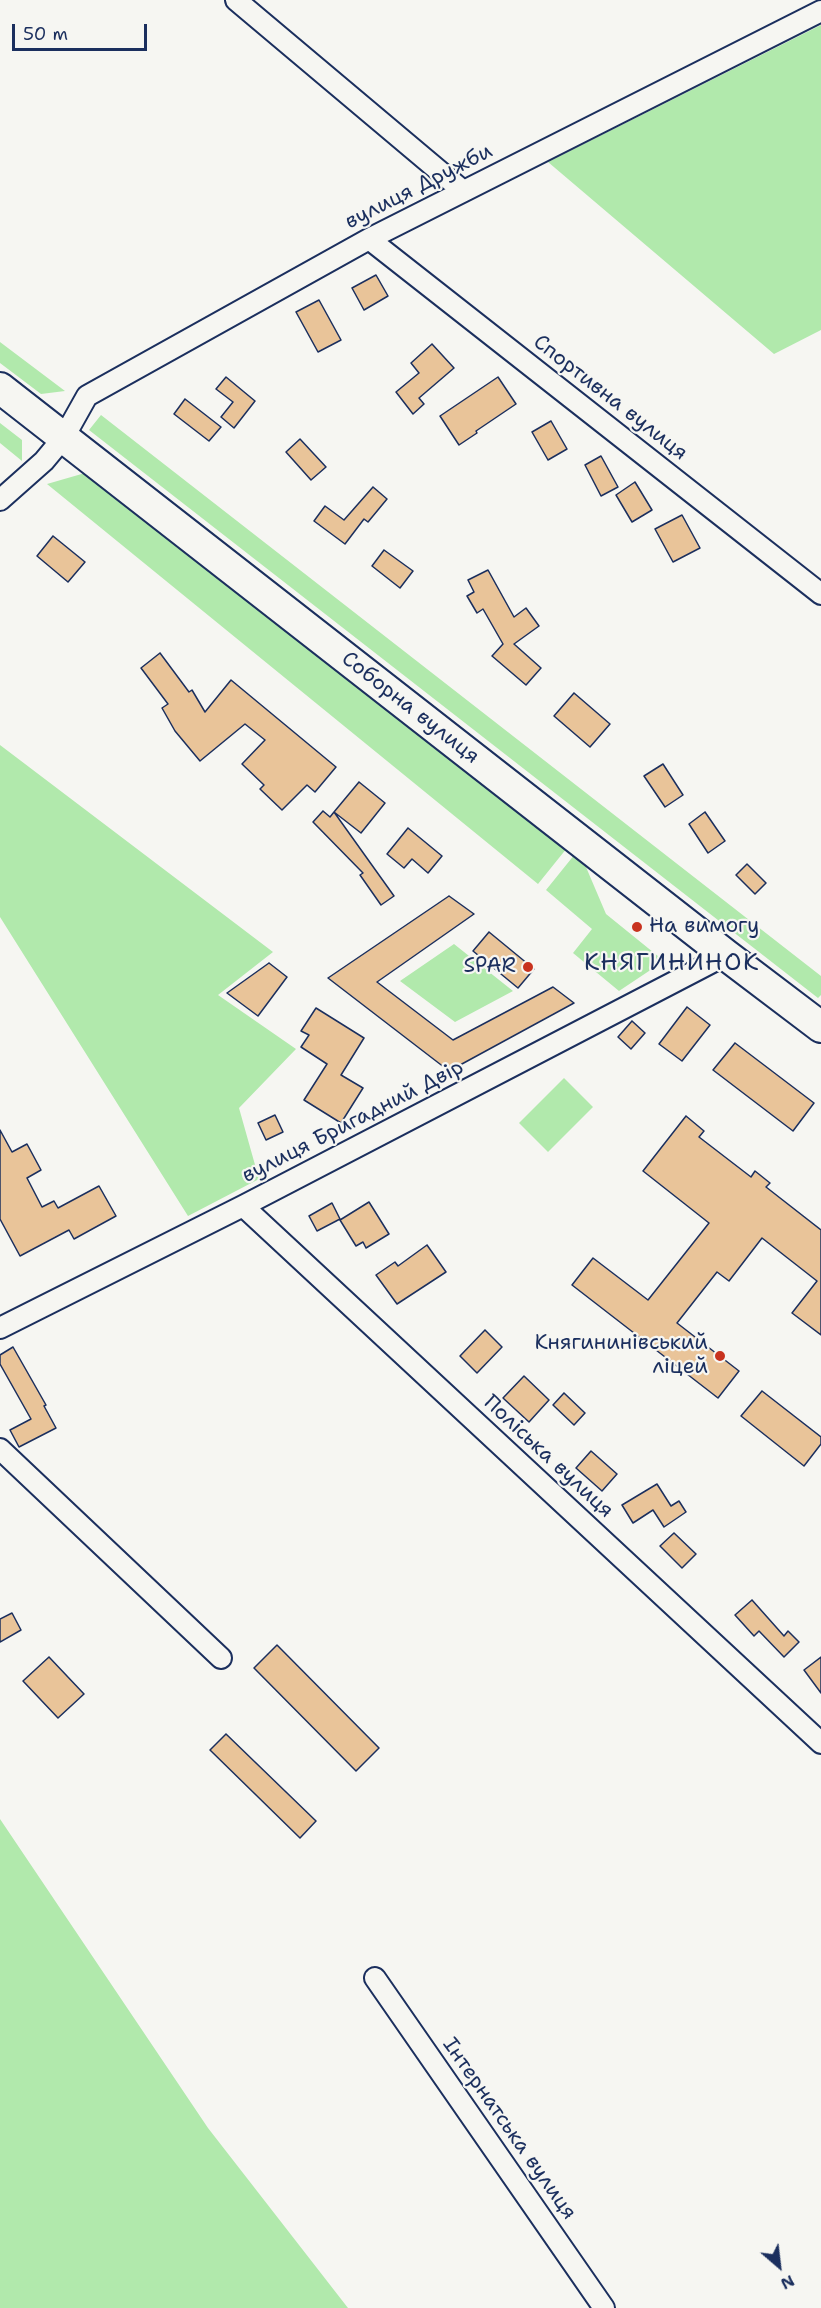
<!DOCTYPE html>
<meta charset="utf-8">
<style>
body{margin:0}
#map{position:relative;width:821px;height:2308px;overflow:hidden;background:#f6f6f2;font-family:"Shantell Sans",sans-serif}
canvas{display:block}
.north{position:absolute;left:749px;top:2236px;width:60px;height:60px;-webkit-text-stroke:4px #f6f6f2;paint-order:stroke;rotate:152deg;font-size:16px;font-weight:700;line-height:24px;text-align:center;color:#1b2f5e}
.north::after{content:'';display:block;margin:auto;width:21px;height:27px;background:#1b2f5e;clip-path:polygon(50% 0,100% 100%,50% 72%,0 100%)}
.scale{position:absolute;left:12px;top:24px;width:135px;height:27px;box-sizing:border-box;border:3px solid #1b2f5e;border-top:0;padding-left:8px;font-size:18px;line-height:21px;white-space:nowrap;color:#1b2f5e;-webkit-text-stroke:4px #f6f6f2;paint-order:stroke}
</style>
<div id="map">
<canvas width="821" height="2308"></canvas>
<div class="north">N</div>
<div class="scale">50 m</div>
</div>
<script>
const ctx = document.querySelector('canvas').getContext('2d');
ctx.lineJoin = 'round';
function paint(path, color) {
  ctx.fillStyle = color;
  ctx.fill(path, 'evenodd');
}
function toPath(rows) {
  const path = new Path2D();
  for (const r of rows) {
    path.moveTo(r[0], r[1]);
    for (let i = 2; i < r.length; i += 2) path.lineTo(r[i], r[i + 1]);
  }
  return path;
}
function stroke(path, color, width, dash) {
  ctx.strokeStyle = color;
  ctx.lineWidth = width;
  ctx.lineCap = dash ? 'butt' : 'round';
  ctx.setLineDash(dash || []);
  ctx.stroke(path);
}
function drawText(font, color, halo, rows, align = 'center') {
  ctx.font = font + ' "Shantell Sans",sans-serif';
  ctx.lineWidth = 4.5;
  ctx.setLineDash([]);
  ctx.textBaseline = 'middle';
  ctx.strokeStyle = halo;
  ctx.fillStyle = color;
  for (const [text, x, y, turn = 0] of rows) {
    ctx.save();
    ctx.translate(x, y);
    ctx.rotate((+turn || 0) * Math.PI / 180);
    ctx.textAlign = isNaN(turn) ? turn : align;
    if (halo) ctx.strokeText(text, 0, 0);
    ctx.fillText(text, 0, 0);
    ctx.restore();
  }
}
paint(toPath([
 [821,25,821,330,774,354,548,162],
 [0,342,65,391,41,394,0,363],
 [101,415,821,976,821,995,818,998,89,430],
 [0,423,22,440,22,461,0,443],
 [85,473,567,848,538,884,47,484],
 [0,745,273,952,218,995,296,1049,239,1108,259,1179,188,1216,0,917],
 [575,854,583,860,606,914,664,961,619,991,573,953,592,929,546,890],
 [454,944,513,991,455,1022,400,981],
 [564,1078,593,1107,548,1152,519,1123],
 [0,1819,208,2128,348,2308,0,2308]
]), '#b1e9ac');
const building = toPath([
 [376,275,388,296,364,310,352,288,376,275],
 [319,300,341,340,318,352,296,312,319,300],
 [432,344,454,368,419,398,424,404,413,414,396,392,419,373,411,363,432,344],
 [226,377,255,401,234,428,221,417,233,402,216,389,226,377],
 [498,377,516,404,476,431,477,433,459,445,440,416,498,377],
 [185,399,221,427,209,441,174,414,185,399],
 [551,421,567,449,548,460,532,432,551,421],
 [300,439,326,467,311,480,286,452,300,439],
 [601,456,618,487,601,496,585,465,601,456],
 [635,482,652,510,632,522,616,495,635,482],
 [373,487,387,499,368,522,364,519,345,544,314,521,325,506,344,520,373,487],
 [682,515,700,548,673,562,655,529,682,515],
 [53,536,85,562,68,582,37,556,53,536],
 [384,550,413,571,400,588,372,566,384,550],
 [488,570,514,617,526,608,539,626,514,644,541,668,526,685,492,656,503,644,483,609,477,613,467,596,474,592,468,580,488,570],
 [160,653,189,692,192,690,205,712,231,680,336,767,315,792,307,785,282,810,260,789,264,785,242,764,265,740,245,724,200,761,175,731,162,708,168,704,141,668,160,653],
 [574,693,610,724,590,747,554,716,574,693],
 [663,764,683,795,665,807,644,776,663,764],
 [359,782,385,803,361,833,334,812,359,782],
 [323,811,330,817,334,812,394,896,381,905,360,875,363,873,313,822,323,811],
 [705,812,725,841,708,853,689,824,705,812],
 [408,828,442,856,428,873,412,859,404,868,387,854,408,828],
 [747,864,766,883,755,894,736,875,747,864],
 [449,896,474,914,377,982,453,1040,553,987,574,1003,449,1071,328,978,449,896],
 [489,932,534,969,518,988,473,951,489,932],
 [269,963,287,977,258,1016,227,993,269,963],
 [687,1007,710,1025,682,1061,659,1044,687,1007],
 [316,1008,364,1038,341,1075,363,1088,341,1123,304,1100,327,1064,301,1047,309,1035,301,1031,316,1008],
 [632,1021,645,1033,631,1049,618,1037,632,1021],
 [735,1043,814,1103,793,1131,713,1070,735,1043],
 [275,1115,283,1132,266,1140,258,1123,275,1115],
 [686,1116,704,1131,699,1137,751,1177,755,1171,770,1183,766,1187,821,1230,821,1335,792,1313,817,1281,762,1238,729,1281,717,1272,677,1323,739,1371,718,1398,572,1285,593,1258,648,1300,709,1223,643,1171,686,1116],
 [0,1130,12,1152,27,1144,41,1170,27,1178,42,1207,54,1201,58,1208,99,1186,116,1216,74,1239,69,1230,20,1256,0,1219,0,1130],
 [369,1202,389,1234,366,1248,363,1242,356,1246,340,1220,369,1202],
 [332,1203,340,1219,317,1231,309,1216,332,1203],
 [427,1245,446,1272,397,1304,376,1275,395,1262,398,1266,427,1245],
 [485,1330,502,1347,477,1373,460,1356,485,1330],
 [13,1347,46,1405,44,1406,56,1428,19,1447,10,1430,31,1419,0,1364,0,1355,13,1347],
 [524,1376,549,1400,529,1422,503,1398,524,1376],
 [762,1391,821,1437,821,1444,804,1466,741,1416,762,1391],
 [564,1393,585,1413,574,1425,553,1405,564,1393],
 [591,1451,617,1474,602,1491,576,1468,591,1451],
 [657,1484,671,1506,679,1501,686,1512,664,1527,653,1510,633,1523,622,1505,657,1484],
 [674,1533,696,1554,682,1568,660,1546,674,1533],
 [752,1600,784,1636,788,1631,799,1642,784,1657,759,1631,754,1636,735,1615,752,1600],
 [12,1613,21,1630,0,1642,0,1619,12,1613],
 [277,1645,379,1748,356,1771,254,1668,277,1645],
 [49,1657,84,1694,58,1718,23,1681,49,1657],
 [821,1657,821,1693,804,1670,821,1657],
 [226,1734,316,1821,300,1838,210,1750,226,1734]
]);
paint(building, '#e9c499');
stroke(building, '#1b2f5e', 1.5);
const street = toPath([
 [236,0,463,191],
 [369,239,821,594],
 [0,500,44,461,64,437,87,396,369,239,821,11],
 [243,1206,821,1743],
 [0,1328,243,1206,726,955],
 [0,1449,221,1658],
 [375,1978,604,2308]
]);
const primary = toPath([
 [0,388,726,955,821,1027]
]);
stroke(street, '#1b2f5e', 24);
stroke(primary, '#1b2f5e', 34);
stroke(street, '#f6f6f2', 20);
stroke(primary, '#f6f6f2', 30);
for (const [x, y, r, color] of [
 [637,927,6,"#c8321e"],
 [528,967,6,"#c8321e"],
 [720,1356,6,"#c8321e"]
]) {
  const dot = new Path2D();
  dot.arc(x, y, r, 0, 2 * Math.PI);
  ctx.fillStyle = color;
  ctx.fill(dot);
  stroke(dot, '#f6f6f2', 2);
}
drawText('21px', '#1b2f5e', '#f6f6f2', [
 ["вулиця Дружби",419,187,-27],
 ["Спортивна вулиця",610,398,38],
 ["Соборна вулиця",410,708,38],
 ["вулиця Бригадний Двір",353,1122,-27],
 ["Поліська вулиця",548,1457,43],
 ["Інтернатська вулиця",509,2129,55]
]);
drawText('21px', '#1b2f5e', '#f6f6f2', [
 ["На вимогу",649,927,"left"],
 ["SPAR",516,967],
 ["Княгининівський",708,1344],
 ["ліцей",708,1368]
], 'right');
ctx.letterSpacing = '1.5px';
drawText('24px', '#1b2f5e', '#f6f6f2', [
 ["КНЯГИНИНОК",672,964]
]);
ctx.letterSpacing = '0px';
</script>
